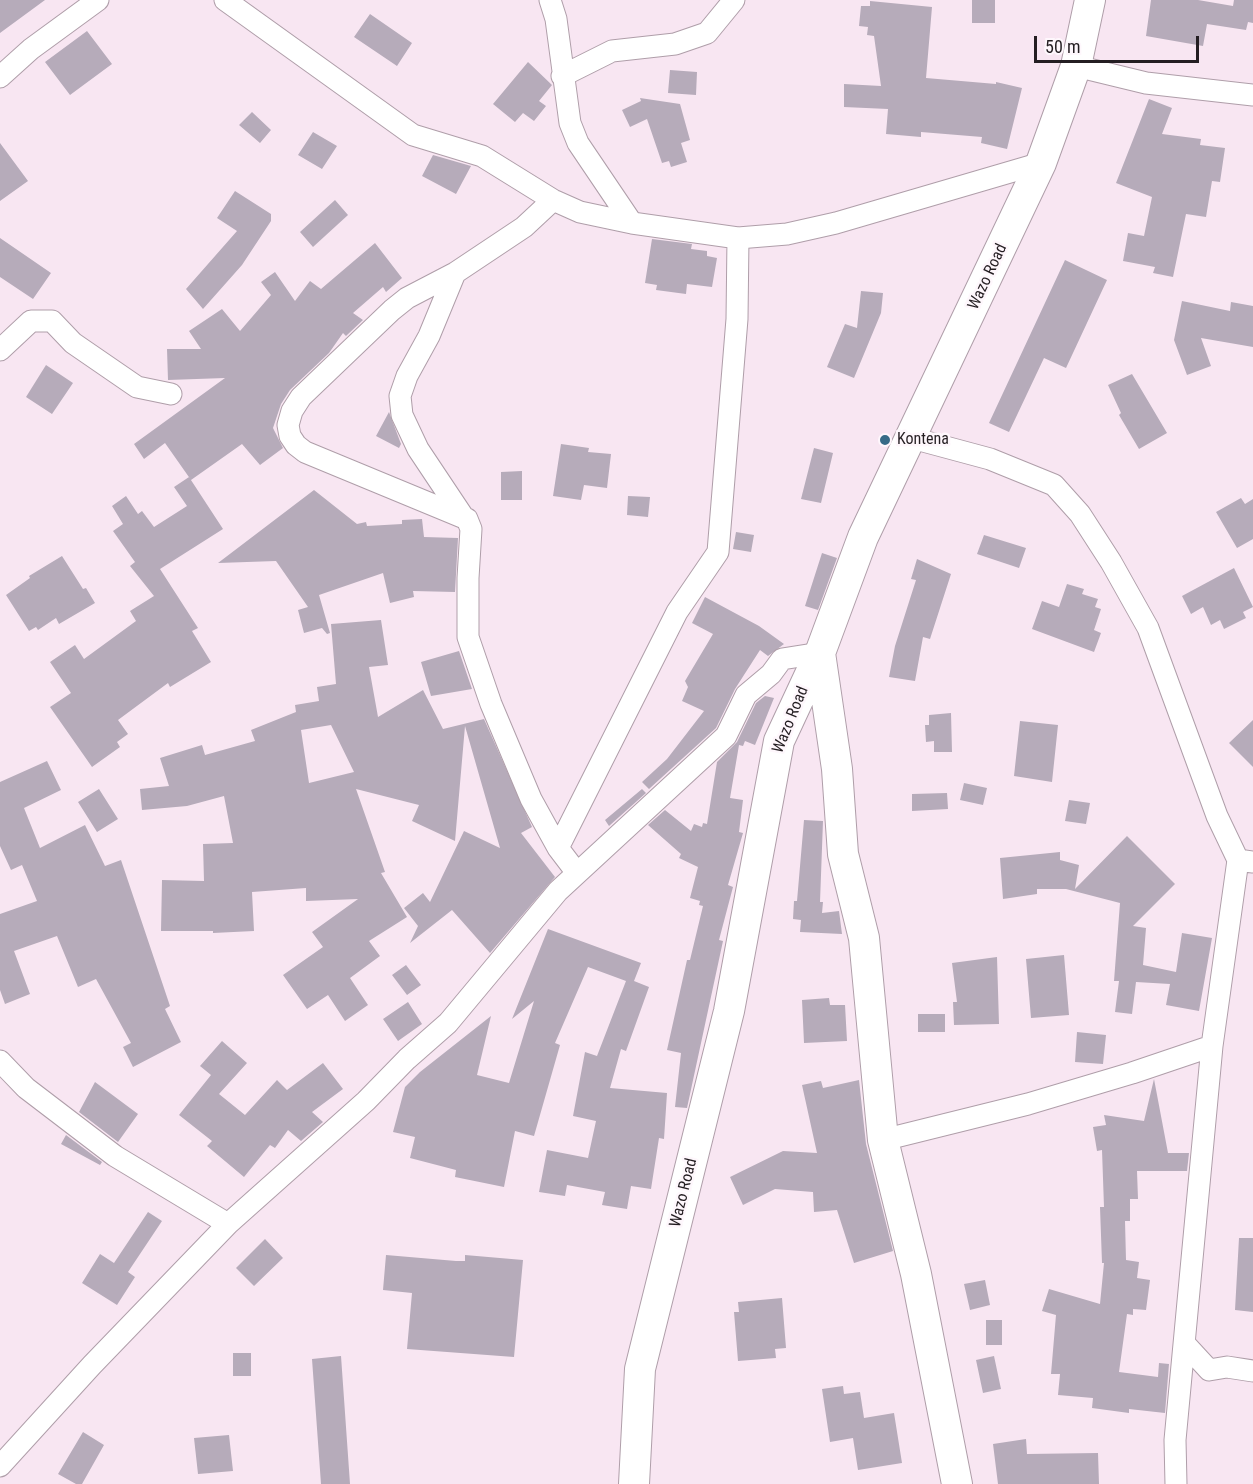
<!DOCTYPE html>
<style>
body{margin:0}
#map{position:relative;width:1253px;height:1484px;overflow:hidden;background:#f8e6f2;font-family:"Roboto Condensed",sans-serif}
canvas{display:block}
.scale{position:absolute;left:1034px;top:36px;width:165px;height:27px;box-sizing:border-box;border:3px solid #241e22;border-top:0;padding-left:8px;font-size:18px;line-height:21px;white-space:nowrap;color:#241e22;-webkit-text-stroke:4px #fef7fc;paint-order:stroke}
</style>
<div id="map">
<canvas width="1253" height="1484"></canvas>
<div class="scale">50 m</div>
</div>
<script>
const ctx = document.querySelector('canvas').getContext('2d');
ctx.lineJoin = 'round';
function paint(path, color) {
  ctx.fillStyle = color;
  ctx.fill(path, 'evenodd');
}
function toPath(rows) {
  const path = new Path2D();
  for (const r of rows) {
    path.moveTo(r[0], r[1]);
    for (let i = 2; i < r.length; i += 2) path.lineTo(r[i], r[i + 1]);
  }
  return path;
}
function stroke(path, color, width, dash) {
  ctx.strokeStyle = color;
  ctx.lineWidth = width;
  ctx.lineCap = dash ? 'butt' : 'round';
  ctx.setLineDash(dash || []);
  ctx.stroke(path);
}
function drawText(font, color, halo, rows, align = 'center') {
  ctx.font = font + ' "Roboto Condensed",sans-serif';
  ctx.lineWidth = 5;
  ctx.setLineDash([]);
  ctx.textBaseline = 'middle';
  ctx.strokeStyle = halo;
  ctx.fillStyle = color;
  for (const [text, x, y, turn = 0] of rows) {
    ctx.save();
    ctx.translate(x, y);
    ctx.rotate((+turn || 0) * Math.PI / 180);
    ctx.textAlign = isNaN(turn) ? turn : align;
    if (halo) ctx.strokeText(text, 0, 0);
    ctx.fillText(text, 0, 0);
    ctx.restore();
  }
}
paint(toPath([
 [0,0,45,0,0,33],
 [972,0,995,0,995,23,972,23],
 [1151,0,1198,0,1233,6,1234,0,1253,0,1253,23,1248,22,1246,30,1207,24,1203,46,1146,36],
 [870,1,932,7,926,78,996,84,996,82,1022,88,1007,149,981,143,982,137,921,132,921,137,886,134,888,109,844,107,844,84,881,86,874,36,867,35,868,27,859,26,861,6,870,6],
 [370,14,412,43,397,66,354,37],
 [87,31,112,64,70,95,45,62],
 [528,62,552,85,539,101,546,106,534,121,523,113,515,122,493,104],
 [670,70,697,72,696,95,668,93],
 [640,98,680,104,690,140,681,143,687,162,671,167,669,161,662,163,647,119,630,127,622,110,641,101],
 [1149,99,1172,108,1162,134,1201,139,1200,145,1225,148,1220,182,1212,181,1206,217,1186,214,1173,277,1153,273,1155,267,1123,261,1128,233,1144,236,1152,197,1116,183],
 [252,112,271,130,260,143,239,125],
 [313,132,337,146,322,169,298,155],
 [0,143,28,181,0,201],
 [433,155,471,166,456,194,422,176],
 [235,191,271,214,271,221,242,265,203,309,186,289,237,231,217,218],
 [335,200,348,215,313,247,300,232],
 [0,238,51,273,33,299,0,277],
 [652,239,692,244,691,249,707,251,707,256,717,258,712,287,687,284,686,294,656,290,657,285,645,283],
 [375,243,402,278,386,292,383,287,353,313,363,320,346,336,343,333,329,353,290,390,281,404,273,428,283,448,260,465,242,444,191,480,165,443,144,459,134,444,225,378,168,380,167,349,201,349,189,331,222,309,240,331,271,295,261,282,275,272,295,301,310,281,321,289],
 [1065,260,1107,280,1066,368,1044,358,1009,432,989,423],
 [861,291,883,293,881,313,854,378,827,367,845,324,857,328],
 [1182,301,1230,311,1231,302,1253,306,1253,347,1201,338,1211,366,1187,375,1174,340],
 [46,365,73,383,52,414,26,397],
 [1132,374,1167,433,1139,449,1119,415,1121,413,1108,385],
 [389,412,401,444,399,448,376,436],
 [561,444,589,448,588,452,611,454,607,488,584,485,581,500,553,496],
 [814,448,833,453,821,503,801,499],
 [522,471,522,500,501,500,501,472],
 [189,477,223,529,160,569,198,628,192,631,211,662,170,687,168,683,118,720,128,734,117,742,120,747,92,767,50,707,71,693,50,662,75,645,84,659,136,621,130,611,154,596,130,566,135,562,113,531,123,524,112,506,126,496,138,514,142,511,154,527,187,506,174,487],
 [314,490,357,524,366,522,367,526,402,524,402,520,422,519,424,537,458,538,455,592,413,591,414,597,390,603,383,573,319,595,330,633,327,634,322,628,304,633,298,610,308,607,276,561,218,563],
 [628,496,650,497,648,517,627,515],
 [1241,498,1245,504,1253,499,1253,539,1237,548,1216,512],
 [736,532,754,535,751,552,733,549],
 [984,535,1026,548,1019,568,977,554],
 [822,553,837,558,818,610,805,606],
 [62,556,83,589,86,588,95,603,59,624,56,618,38,630,36,627,29,631,6,595,30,578,29,576],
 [917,559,951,574,930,639,923,637,915,681,889,677,895,646,916,580,911,579],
 [1234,568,1253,607,1243,612,1246,618,1224,629,1220,620,1211,625,1203,607,1191,614,1182,596],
 [1067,584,1084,589,1082,594,1098,599,1095,607,1101,609,1094,630,1101,633,1094,652,1032,629,1042,601,1059,607],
 [705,597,759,626,784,644,768,656,760,650,735,689,716,728,649,789,642,782,667,759,704,711,682,701,688,687,685,681,713,634,692,623],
 [381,620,388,665,369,667,378,717,423,690,443,729,484,719,532,827,521,833,555,877,490,953,452,910,410,943,418,926,404,908,423,893,430,902,464,831,500,848,465,726,455,841,412,821,419,805,356,789,385,872,381,873,407,917,369,941,380,956,350,978,368,1005,345,1021,328,995,307,1009,283,975,323,947,312,932,358,899,306,901,306,888,252,892,254,931,213,933,213,931,161,931,162,880,204,881,203,844,233,843,224,796,187,806,142,810,140,789,169,786,160,758,202,745,205,755,255,741,251,730,296,712,295,705,319,701,317,687,336,684,331,624],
 [331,725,354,772,309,783,301,730],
 [459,651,472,689,431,696,421,662],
 [765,696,774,698,755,745,745,741,743,746,739,745,730,798,743,800,739,832,743,833,728,885,733,887,719,940,723,941,687,1108,675,1107,681,1053,667,1050,687,960,690,960,703,906,699,905,700,901,690,898,698,867,679,858,681,854,648,825,665,810,691,831,694,824,702,827,703,823,707,824,717,762,737,742,756,703],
 [951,713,952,752,934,752,934,741,926,742,925,725,929,725,929,715],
 [1253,720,1253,767,1229,743],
 [1020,721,1058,725,1052,782,1014,776],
 [47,761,61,790,24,808,40,848,85,825,105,866,121,860,170,1006,165,1009,181,1042,133,1067,123,1047,131,1043,96,979,78,987,57,936,14,951,30,994,5,1004,0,990,0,914,37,901,22,865,11,870,0,846,0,782],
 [964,783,987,788,983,805,960,800],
 [99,789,118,819,97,832,78,802],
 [642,789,646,793,609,826,605,820],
 [947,793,948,809,912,811,912,794],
 [1069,800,1090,803,1086,824,1065,821],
 [804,820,823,821,820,902,823,902,822,913,839,911,842,934,800,932,801,920,793,919,794,901,797,901],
 [1127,836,1175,884,1133,926,1146,928,1143,965,1176,972,1182,933,1212,938,1199,1011,1166,1005,1170,984,1136,982,1132,1014,1115,1012,1119,981,1114,981,1120,903,1066,889,1037,889,1037,894,1003,899,1000,858,1060,852,1060,860,1079,865,1075,889],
 [548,929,641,963,634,981,649,987,626,1051,621,1049,610,1088,667,1093,664,1139,659,1138,651,1189,631,1186,627,1209,602,1205,605,1192,567,1185,565,1196,539,1192,547,1150,588,1158,596,1121,573,1116,585,1052,597,1056,626,981,588,967,555,1043,560,1045,534,1136,515,1131,504,1187,455,1177,456,1170,410,1158,415,1137,393,1132,405,1087,420,1072,491,1016,477,1075,509,1083,534,1001,512,1019],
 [1064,955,1069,1015,1031,1018,1026,959],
 [997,957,999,1024,954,1025,953,1002,957,1002,952,963],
 [406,965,421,985,407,995,392,975],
 [829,998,830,1005,845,1005,847,1041,804,1043,802,1000],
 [408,1002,422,1024,398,1041,383,1019],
 [918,1014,945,1014,945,1032,918,1032],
 [1077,1032,1106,1035,1103,1064,1075,1062],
 [222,1041,247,1063,219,1094,245,1115,277,1080,287,1090,323,1063,343,1089,312,1112,323,1122,301,1141,288,1130,275,1148,270,1145,244,1177,207,1146,212,1141,179,1115,211,1075,200,1066],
 [1154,1079,1168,1153,1189,1153,1187,1171,1137,1171,1138,1199,1130,1199,1130,1221,1125,1221,1126,1260,1139,1262,1137,1278,1150,1280,1146,1310,1133,1309,1133,1315,1127,1314,1119,1372,1158,1377,1159,1363,1169,1364,1165,1413,1129,1409,1129,1413,1092,1408,1093,1398,1058,1395,1060,1374,1051,1374,1056,1315,1042,1311,1049,1289,1100,1304,1104,1263,1102,1263,1100,1207,1104,1207,1102,1150,1097,1151,1093,1127,1106,1125,1104,1115,1144,1121],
 [859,1080,866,1144,893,1251,854,1263,837,1210,814,1212,813,1192,775,1189,743,1205,730,1177,783,1151,817,1153,802,1085,821,1081,823,1088],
 [95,1082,138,1114,118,1142,79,1112],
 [66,1135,102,1162,100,1165,61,1144],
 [148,1212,162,1221,128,1272,135,1277,117,1305,82,1283,100,1254,114,1263],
 [1239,1238,1253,1238,1253,1312,1235,1310],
 [265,1239,283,1258,254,1286,236,1268],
 [386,1255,456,1261,465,1261,465,1255,523,1260,514,1357,407,1349,412,1293,383,1290],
 [985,1280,990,1305,970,1310,964,1284],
 [782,1298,786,1348,775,1349,776,1358,738,1361,734,1312,739,1312,738,1302],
 [986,1320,1002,1320,1002,1345,986,1345],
 [233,1353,251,1353,251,1376,233,1376],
 [341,1356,350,1484,321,1484,312,1359],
 [994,1356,1001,1389,983,1393,976,1360],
 [843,1386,844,1394,860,1392,864,1418,894,1413,902,1463,858,1470,853,1438,830,1442,822,1389],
 [83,1432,104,1445,82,1484,76,1484,58,1474],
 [229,1435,233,1471,198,1474,194,1438],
 [1026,1439,1027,1454,1098,1453,1099,1484,998,1484,993,1444]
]), '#b6abba');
const street = toPath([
 [225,0,413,135,482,156,553,200,580,212,632,223,738,238,787,234,836,223,1041,163],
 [550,0,556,19,570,123,578,143,632,223],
 [1076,66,1146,83,1253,95],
 [562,76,612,51,675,44,707,33,734,0],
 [0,77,31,49,98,0],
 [553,200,524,227,455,273,407,298,392,310,301,397,292,411,288,425,290,436,296,445,305,452,467,519,471,529,468,578,468,637,491,704,531,799,558,848,577,873],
 [455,273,429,336,407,376,400,396,402,415,418,449,462,515],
 [0,350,31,321,52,321,73,343,137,387,171,394],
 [912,438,990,459,1054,485,1080,514,1111,562,1148,628,1217,816,1238,860,1253,862],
 [558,848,677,612,718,552,737,319,738,238],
 [0,1061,26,1088,115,1156,228,1224],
 [883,1140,1028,1104,1132,1073,1212,1046],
 [1185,1344,1209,1370,1227,1367,1253,1371],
 [0,1466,92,1365,228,1224,366,1101,407,1059,448,1023,558,891,726,736,746,695,771,674,782,659,820,653],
 [1176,1484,1175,1440,1212,1046,1238,860]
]);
const secondary = toPath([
 [820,653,837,769,843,854,864,938,883,1140,916,1274,957,1484],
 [634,1484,640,1369,729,1011,779,741,820,653,863,537,1041,163,1076,66,1090,0]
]);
stroke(street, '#af9ea9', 23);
stroke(secondary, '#af9ea9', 32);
stroke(street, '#fff', 21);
stroke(secondary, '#fff', 30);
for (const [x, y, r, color] of [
 [885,440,6,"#366b87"]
]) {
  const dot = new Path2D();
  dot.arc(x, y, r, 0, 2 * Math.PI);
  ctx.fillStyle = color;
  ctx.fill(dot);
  stroke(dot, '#fef7fc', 2);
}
drawText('16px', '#241e22', '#fef7fc', [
 ["Wazo Road",988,277,-65],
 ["Wazo Road",791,720,-68],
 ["Wazo Road",684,1193,-76]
]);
drawText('16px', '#241e22', '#fef7fc', [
 ["Kontena",897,440]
], 'left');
</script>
